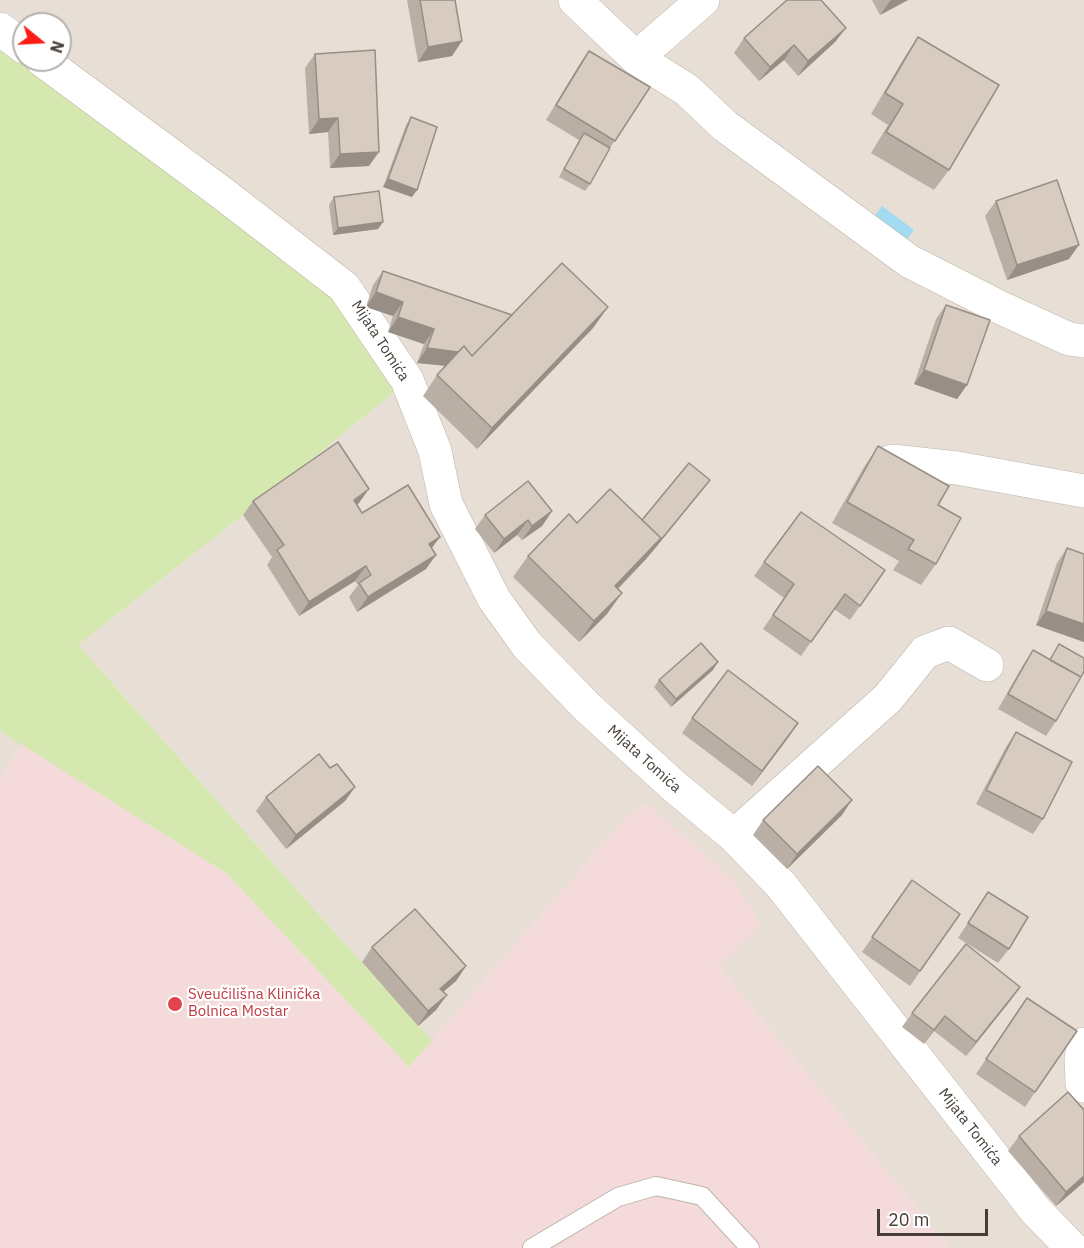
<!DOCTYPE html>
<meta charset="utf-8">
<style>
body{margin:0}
#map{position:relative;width:1084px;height:1248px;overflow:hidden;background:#f3eee7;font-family:"IBM Plex Sans",sans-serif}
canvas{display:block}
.north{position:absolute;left:12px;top:12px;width:60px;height:60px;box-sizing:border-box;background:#fff;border:2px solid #b5b2af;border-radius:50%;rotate:108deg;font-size:16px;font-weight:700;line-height:24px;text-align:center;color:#463e36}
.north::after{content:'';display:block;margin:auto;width:21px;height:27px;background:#fc1e15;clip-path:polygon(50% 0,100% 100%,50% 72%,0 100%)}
.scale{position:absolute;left:877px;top:1209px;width:111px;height:27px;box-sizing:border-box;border:3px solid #463e36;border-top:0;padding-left:8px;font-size:18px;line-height:21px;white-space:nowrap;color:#463e36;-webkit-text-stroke:4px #fff;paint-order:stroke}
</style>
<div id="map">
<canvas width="1084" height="1248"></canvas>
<div class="north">N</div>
<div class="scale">20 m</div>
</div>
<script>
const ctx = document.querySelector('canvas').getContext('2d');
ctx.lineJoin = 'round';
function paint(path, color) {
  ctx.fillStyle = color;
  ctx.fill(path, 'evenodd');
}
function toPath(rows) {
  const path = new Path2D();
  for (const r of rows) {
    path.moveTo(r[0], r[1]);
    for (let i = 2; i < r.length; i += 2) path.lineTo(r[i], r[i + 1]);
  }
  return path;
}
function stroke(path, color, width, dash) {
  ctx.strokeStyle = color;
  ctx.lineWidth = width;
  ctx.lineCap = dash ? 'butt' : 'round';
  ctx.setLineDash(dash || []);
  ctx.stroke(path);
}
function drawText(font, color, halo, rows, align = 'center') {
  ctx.font = font + ' "IBM Plex Sans",sans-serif';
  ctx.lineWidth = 4.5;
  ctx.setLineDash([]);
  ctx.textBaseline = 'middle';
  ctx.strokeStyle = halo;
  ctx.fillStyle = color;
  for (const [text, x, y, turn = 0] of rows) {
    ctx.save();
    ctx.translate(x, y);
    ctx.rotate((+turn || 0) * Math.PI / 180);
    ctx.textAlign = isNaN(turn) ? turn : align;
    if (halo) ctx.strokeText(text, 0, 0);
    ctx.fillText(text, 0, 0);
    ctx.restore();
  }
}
paint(toPath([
 [0,0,1084,0,1084,1248,950,1248,719,967,646,803,622,822,432,1041,78,645,243,515,409,380,60,60,60,24,24,24,24,53,0,36],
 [0,731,22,744,0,780]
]), '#e7dfd5');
paint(toPath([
 [22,744,226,873,409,1067,622,822,646,803,733,880,761,924,719,967,950,1248,0,1248,0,780]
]), '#f4dada');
paint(toPath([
 [12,38,344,287,409,380,243,515,78,645,432,1041,409,1067,226,873,0,731,0,49]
]), '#d5e8af');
paint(toPath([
 [882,206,914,230,900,249,868,225]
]), '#a2daf1');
const service = toPath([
 [532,1248,618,1197,656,1186,702,1196,750,1248]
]);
const minor = toPath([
 [575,0,636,58,687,90,725,126,909,261,999,307,1069,339,1084,341],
 [0,29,24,47],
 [636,58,703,0],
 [42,60,222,193,344,287,407,380,435,451,446,504,494,599,527,645,587,707,675,787,734,836,781,885,1036,1211,1072,1248],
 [892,461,957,468,1084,491],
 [734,836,888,698,925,652,949,643,987,665],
 [1084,1044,1081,1058,1082,1083,1084,1086]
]);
stroke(service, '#bfb5a9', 20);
stroke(minor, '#bfb5a9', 34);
stroke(service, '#fff', 18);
stroke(minor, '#fff', 33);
paint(toPath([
 [407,0,455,0,452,56,418,62],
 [872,0,908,0,880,15],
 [846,28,835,42,798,76,784,60,759,81,734,53,744,38],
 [918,37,949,170,934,190,871,153,888,125,871,114,904,58],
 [589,51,650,87,610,148,590,184,585,191,559,177,579,140,546,120,579,65],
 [315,54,369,166,330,168,328,132,309,134,305,68],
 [411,117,412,197,383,187,406,125],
 [334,197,383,222,378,229,333,235,329,205],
 [996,201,1069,259,1007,280,985,216],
 [383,271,512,315,608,307,593,328,477,449,423,396,437,375,445,366,417,363,424,344,388,332,393,316,366,307,373,285],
 [946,305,967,385,957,399,914,384,936,319],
 [878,446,938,505,936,564,921,585,893,570,899,561,832,523,864,467],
 [705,487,646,559,618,589,607,614,579,642,513,577,528,556,577,523,642,520],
 [253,501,359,503,357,505,362,513,440,537,432,548,426,569,357,612,349,597,358,585,355,581,299,616,267,565,272,557,243,515],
 [552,511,542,526,522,540,517,535,494,553,475,529,485,515],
 [1067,548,1084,554,1084,642,1036,625,1057,563],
 [764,562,885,570,850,620,834,609,801,656,763,629,784,598,754,576],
 [1059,644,1056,721,1046,736,998,709,1023,665,1033,650,1049,660],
 [713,670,671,707,654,687,659,680],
 [692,718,798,723,752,786,682,733],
 [1016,732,1043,819,1033,834,976,804,1006,747],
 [355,787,345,801,286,849,256,811,266,797],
 [842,815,787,869,753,835,763,820],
 [912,880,960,914,910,986,862,952],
 [988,892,1009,949,998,963,958,938],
 [372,947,466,966,456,981,443,992,436,1010,418,1026,362,962],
 [1020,987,1010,1001,966,1056,934,1031,924,1044,902,1027,912,1013],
 [1027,998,1077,1031,1025,1107,976,1074],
 [1084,1110,1084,1182,1056,1206,1008,1151,1019,1136]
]), '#baafa4');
paint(toPath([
 [891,0,908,0,880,15,890,1],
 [846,28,835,42,798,76,808,61],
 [462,41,452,56,418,62,428,47],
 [794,45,784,60,759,81,770,67],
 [338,118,328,132,309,134,319,119],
 [379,152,369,166,330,168,340,154],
 [388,179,417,190,412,197,383,187],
 [383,222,378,229,333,235,338,228],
 [1079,245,1069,259,1007,280,1017,265],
 [376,292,403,302,393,316,366,307],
 [608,307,593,328,477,449,492,428],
 [398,317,434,329,424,344,388,332],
 [427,348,459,352,449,366,417,363],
 [924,370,967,385,957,399,914,384],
 [710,480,646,559,600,607,615,586,661,538],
 [369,489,359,503,343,515,354,500],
 [552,511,542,526,522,540,532,526],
 [528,520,517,535,494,553,504,539],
 [440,537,429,551,429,544],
 [436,555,426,569,357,612,368,597],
 [366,566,355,581,299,616,309,602],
 [622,593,607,614,579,642,594,621],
 [1046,611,1084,624,1084,642,1036,625],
 [718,662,713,670,671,707,676,699],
 [798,723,788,738,752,786,762,771],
 [355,787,345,801,286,849,296,835],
 [852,800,842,815,787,869,797,854],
 [466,966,456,981,430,1003,440,989],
 [1020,987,1010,1001,966,1056,976,1042],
 [447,995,436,1010,418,1026,428,1011],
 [945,1016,934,1031,924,1044,934,1030],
 [1084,1176,1084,1182,1056,1206,1066,1192]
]), '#978e86');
const building = toPath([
 [420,0,455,0,462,41,428,47,420,0],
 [787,0,821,0,846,28,808,61,794,45,770,67,744,38,787,0],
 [918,37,999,85,949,170,886,132,903,104,885,93,918,37],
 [375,50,379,152,340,154,338,118,319,119,315,54,375,50],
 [589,51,650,87,615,141,556,105,589,51],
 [411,117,437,127,417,190,388,179,411,117],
 [584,133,610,148,590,184,564,169,584,133],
 [1057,180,1079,245,1017,265,996,201,1057,180],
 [379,191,383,222,338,228,334,197,379,191],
 [562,263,608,307,492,428,437,375,464,346,472,356,562,263],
 [383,271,512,315,472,356,464,346,458,352,427,348,434,329,398,317,403,302,376,292,383,271],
 [946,305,990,320,967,385,924,370,946,305],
 [338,442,369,489,354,500,362,513,408,485,440,537,429,544,436,555,368,597,359,583,371,575,366,566,309,602,277,550,284,545,253,501,338,442],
 [878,446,949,486,938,505,961,518,936,564,908,549,914,540,847,502,878,446],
 [689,463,710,480,651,552,661,538,642,520,689,463],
 [528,481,552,511,532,526,528,520,504,539,485,515,528,481],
 [610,489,661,538,615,586,622,593,594,621,528,556,569,514,577,523,610,489],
 [801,512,885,570,860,606,845,594,811,642,773,615,794,584,764,562,801,512],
 [1067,548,1084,554,1084,624,1046,611,1067,548],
 [701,643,718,662,676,699,659,680,701,643],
 [1059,644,1084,658,1084,671,1081,677,1050,660,1059,644],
 [1033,650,1081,677,1056,721,1008,694,1033,650],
 [728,670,798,723,762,771,692,718,728,670],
 [1016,732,1072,762,1043,819,986,790,1016,732],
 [319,754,330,768,337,764,355,787,296,835,266,797,319,754],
 [818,766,852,800,797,854,763,820,818,766],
 [912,880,960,914,920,971,872,937,912,880],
 [988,892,1028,917,1009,949,968,923,988,892],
 [415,909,466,966,440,989,447,995,428,1011,372,947,415,909],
 [966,944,1020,987,976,1042,945,1016,934,1030,912,1013,966,944],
 [1027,998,1077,1031,1035,1092,986,1059,1027,998],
 [1068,1092,1084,1110,1084,1176,1066,1192,1019,1136,1068,1092]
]);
paint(building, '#d8cbbf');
stroke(building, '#978e86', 1.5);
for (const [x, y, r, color] of [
 [175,1004,8,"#e0444e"]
]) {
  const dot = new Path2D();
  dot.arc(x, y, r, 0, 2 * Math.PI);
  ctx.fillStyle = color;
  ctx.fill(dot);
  stroke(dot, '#fff', 2);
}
drawText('15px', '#463e36', '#fff', [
 ["Mijata Tomića",380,341,57],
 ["Mijata Tomića",644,759,42],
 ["Mijata Tomića",970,1127,52]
]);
drawText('15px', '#be3a42', '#fff', [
 ["Sveučilišna Klinička",188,995],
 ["Bolnica Mostar",188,1012]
], 'left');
</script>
